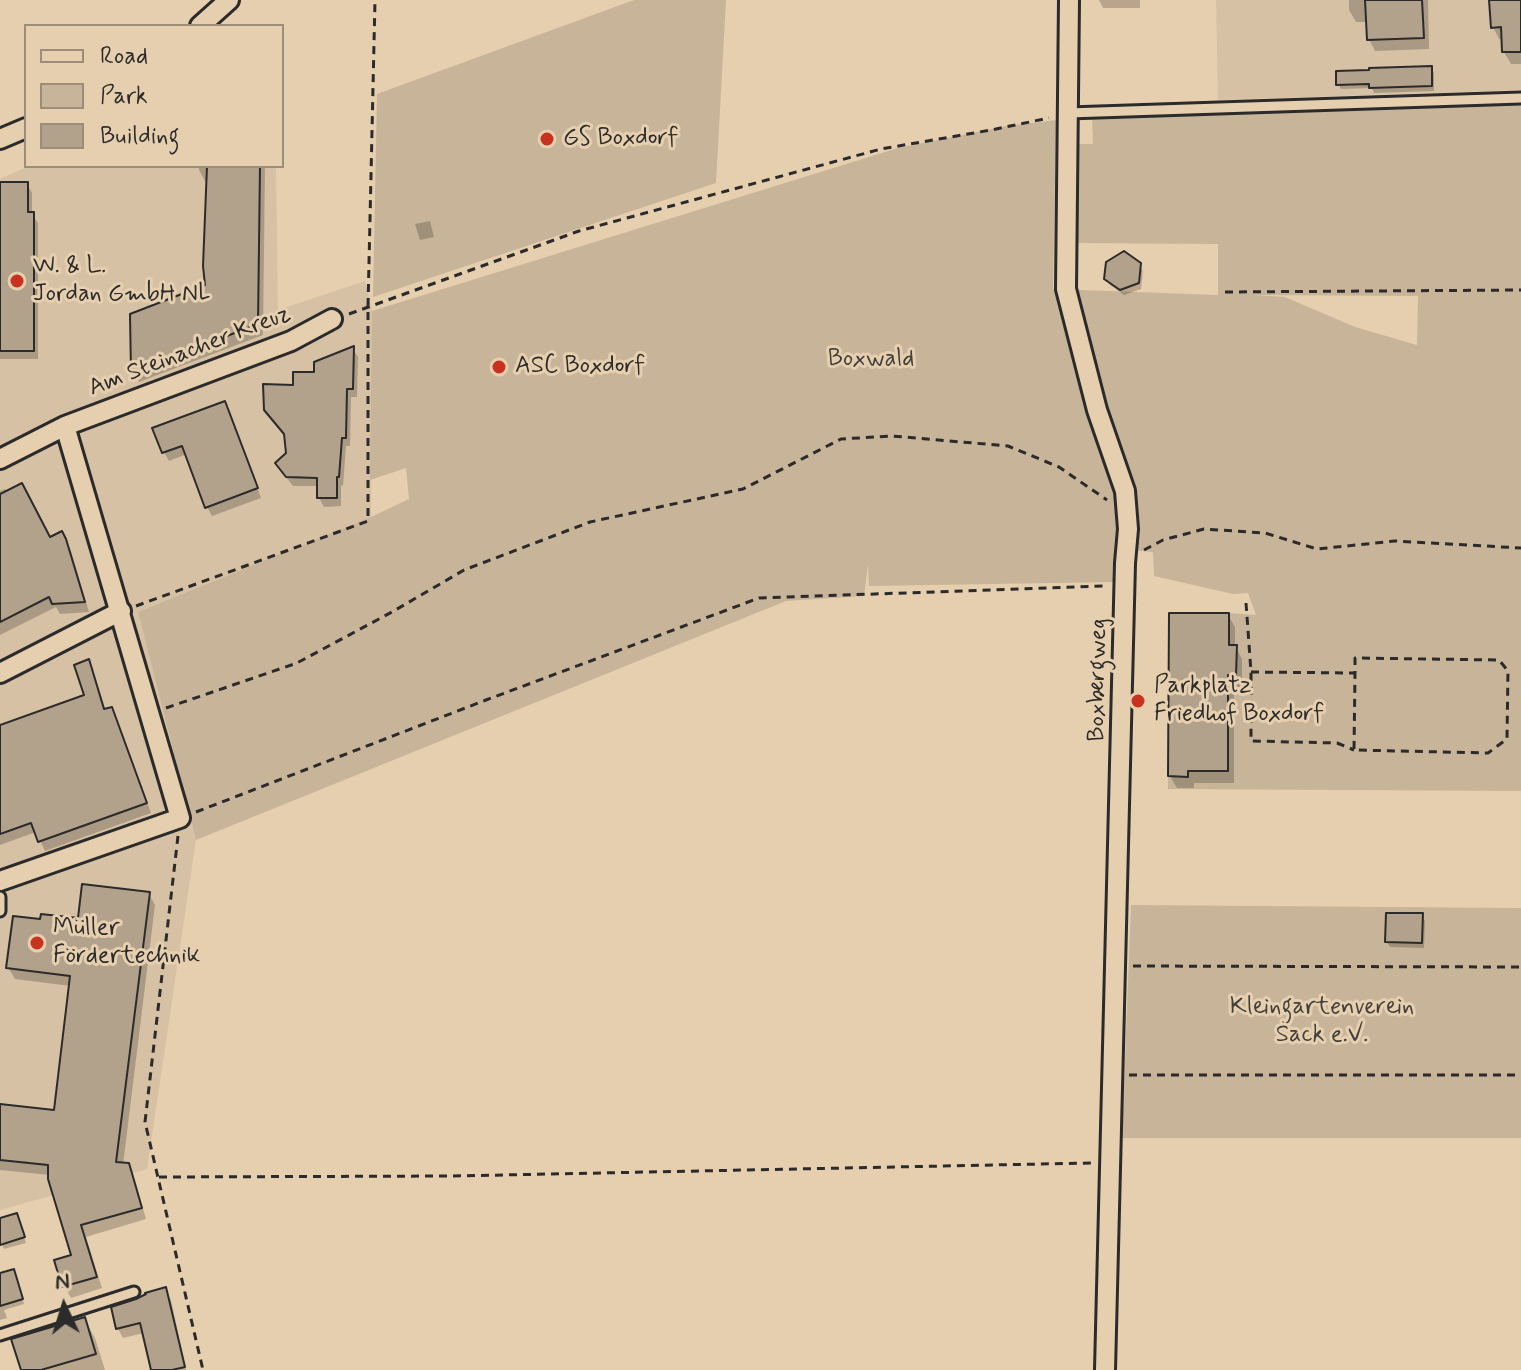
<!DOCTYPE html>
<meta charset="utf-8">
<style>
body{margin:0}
#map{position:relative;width:1521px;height:1370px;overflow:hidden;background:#e6cfaf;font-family:Mynerve,sans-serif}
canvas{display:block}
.legend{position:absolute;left:24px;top:24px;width:260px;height:144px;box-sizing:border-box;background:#e6cfaf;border:2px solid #9b8d7a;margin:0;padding:10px 14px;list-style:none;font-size:24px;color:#2b2b2b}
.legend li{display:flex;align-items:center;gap:16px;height:40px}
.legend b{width:40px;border:2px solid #9b8d7a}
.north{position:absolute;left:24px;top:1266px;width:80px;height:80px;-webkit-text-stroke:6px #e6cfaf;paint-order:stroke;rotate:356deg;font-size:22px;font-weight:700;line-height:32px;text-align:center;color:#2b2b2b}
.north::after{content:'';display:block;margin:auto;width:28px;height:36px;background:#2b2b2b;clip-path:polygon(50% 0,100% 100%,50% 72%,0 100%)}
</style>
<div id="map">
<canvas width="1521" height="1370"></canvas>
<ul class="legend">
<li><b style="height:10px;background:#e6cfaf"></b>Road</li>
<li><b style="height:22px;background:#c7b499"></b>Park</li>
<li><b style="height:22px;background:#b2a18b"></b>Building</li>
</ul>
<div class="north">N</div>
</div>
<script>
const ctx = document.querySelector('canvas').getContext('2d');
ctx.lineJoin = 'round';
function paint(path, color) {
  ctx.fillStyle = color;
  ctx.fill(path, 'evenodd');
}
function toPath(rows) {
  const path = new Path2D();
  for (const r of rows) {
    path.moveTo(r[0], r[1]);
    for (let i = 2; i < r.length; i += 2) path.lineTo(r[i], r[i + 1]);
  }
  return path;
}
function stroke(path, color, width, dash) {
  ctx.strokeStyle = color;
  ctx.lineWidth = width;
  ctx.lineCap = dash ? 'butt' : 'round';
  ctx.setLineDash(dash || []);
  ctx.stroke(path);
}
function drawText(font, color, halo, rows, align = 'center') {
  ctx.font = font + ' Mynerve,sans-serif';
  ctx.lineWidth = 6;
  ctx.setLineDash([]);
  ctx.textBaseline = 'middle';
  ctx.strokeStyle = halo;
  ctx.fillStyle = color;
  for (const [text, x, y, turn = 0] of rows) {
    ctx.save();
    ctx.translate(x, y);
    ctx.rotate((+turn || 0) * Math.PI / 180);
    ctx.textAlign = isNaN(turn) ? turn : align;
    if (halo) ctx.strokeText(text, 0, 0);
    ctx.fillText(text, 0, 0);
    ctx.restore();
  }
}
paint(toPath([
 [1216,0,1521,0,1521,90,1218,100],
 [29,166,276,166,278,310,365,281,372,311,371,517,138,612,196,840,147,1169,0,1210,0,179]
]), '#d6c1a4');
paint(toPath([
 [634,0,726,0,716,183,373,297,377,94],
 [1521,104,1521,791,1168,789,1169,613,1229,613,1256,615,1248,593,1233,594,1154,576,1153,552,1117,549,1115,582,869,586,868,564,864,596,786,601,196,840,138,612,371,517,409,499,406,468,370,480,372,311,898,148,1007,126,1056,120,1053,289,1218,295,1218,244,1075,243,1077,144,1093,144,1092,118],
 [1254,295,1418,296,1417,345,1355,327,1285,297],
 [1131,905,1521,908,1521,1138,1122,1138]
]), '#c7b499');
paint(toPath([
 [1099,0,1140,0,1140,8,1103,8],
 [1349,0,1428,0,1429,49,1375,51,1369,39,1368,22,1356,22,1349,10],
 [1491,0,1521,0,1521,64,1511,64,1504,52,1504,39,1499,39,1493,27],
 [1431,68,1434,73,1434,91,1374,93,1372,88,1341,89,1338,84],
 [199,166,265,166,263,335,139,382,133,372,208,287,208,181,205,181,199,170],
 [27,184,32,193,32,214,38,223,38,359,0,359,0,185],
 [430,221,434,237,420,240,415,224],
 [1139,264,1143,271,1141,289,1124,295,1110,285,1106,279],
 [353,349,358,357,357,397,351,397,350,446,346,446,343,486,341,485,341,506,324,507,319,498,319,486,293,486,282,472,288,454,295,387],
 [224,404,230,412,261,498,212,516,207,507,187,454,169,461,164,452],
 [5,489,49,540,61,534,71,551,89,612,60,614,56,607,0,635,0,491],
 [1228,615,1235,627,1235,646,1242,659,1242,687,1234,687,1234,783,1194,783,1194,788,1177,788,1170,776],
 [88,662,93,671,106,711,111,709,116,718,151,813,45,851,36,832,0,845,0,727,87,696],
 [149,894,155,905,123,1165,127,1165,134,1177,146,1219,86,1237,102,1288,71,1298,64,1286,74,1256,50,1175,0,1170,0,1106,55,1113,71,986,15,979,8,967,42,921,79,920],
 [1422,915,1425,921,1424,948,1390,947,1387,942],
 [0,1220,19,1221,26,1243,4,1249,0,1240],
 [0,1275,16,1276,24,1304,4,1310,7,1318,0,1320],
 [165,1290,171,1300,186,1370,153,1370,144,1333,123,1338,118,1329,113,1309],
 [84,1319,95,1338,105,1370,23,1370]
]), '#0003');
const building = toPath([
 [1365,0,1422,0,1424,38,1367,40,1365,0],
 [1489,0,1521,0,1521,52,1502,52,1501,27,1491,28,1489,0],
 [1432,66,1432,86,1369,88,1369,84,1336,85,1336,71,1369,70,1369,68,1432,66],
 [207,166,260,166,258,324,131,373,130,314,205,285,203,266,207,166],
 [0,182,28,182,28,212,34,212,34,351,0,351,0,182],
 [1124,251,1141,263,1139,283,1120,290,1104,279,1106,262,1124,251],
 [354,346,353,389,347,389,346,438,342,438,339,477,337,477,337,498,317,498,317,478,286,477,275,463,286,453,284,434,264,410,263,384,293,385,293,372,314,372,314,362,354,346],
 [225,401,258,488,205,508,182,446,162,453,152,428,225,401],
 [22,483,50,537,62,531,66,539,85,602,52,604,49,597,0,622,0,494,22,483],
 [1169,613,1229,613,1229,645,1237,645,1236,675,1228,675,1228,771,1188,771,1188,777,1168,776,1169,613],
 [89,659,104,709,112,707,147,803,38,842,31,823,0,834,0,725,84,695,74,665,89,659],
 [82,884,150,892,116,1162,129,1163,142,1208,81,1225,97,1277,62,1287,54,1260,71,1255,48,1179,48,1165,0,1160,0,1104,54,1110,70,976,6,968,13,916,40,919,41,914,78,918,82,884],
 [1386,913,1423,913,1422,943,1385,942,1386,913],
 [17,1213,25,1237,0,1245,0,1218,17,1213],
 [14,1269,23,1299,0,1306,0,1273,14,1269],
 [166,1287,185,1367,172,1370,151,1370,140,1323,116,1329,111,1307,136,1299,146,1294,145,1293,166,1287],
 [85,1317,96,1354,41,1370,21,1370,11,1339,85,1317]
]);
paint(building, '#b2a18b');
stroke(building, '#2b2b2b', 2);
const lane = toPath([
 [1068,113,1521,98],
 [0,897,0,911],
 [0,1335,134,1292]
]);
const street = toPath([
 [1069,0,1066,289,1097,410,1125,491,1128,529,1125,563,1105,1370],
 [200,26,229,0],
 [0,139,26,128],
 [65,426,291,341,332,319],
 [0,459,65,426,180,818,0,881],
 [0,673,121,611]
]);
stroke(lane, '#2b2b2b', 15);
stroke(street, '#2b2b2b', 24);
stroke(toPath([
 [1225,292,1521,290],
 [349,314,579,231,881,149,991,130,1049,118],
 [1144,550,1163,540,1204,529,1265,533,1317,549,1395,541,1521,548],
 [1246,603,1251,672,1251,741,1337,743,1354,750],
 [136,606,368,521,368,307,375,0],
 [1251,672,1355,673,1355,658,1499,660,1508,671,1507,739,1488,753,1354,750,1355,673],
 [166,708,297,663,392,612,464,570,590,522,743,489,841,439,892,436,1008,446,1059,467,1107,500],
 [196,812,486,700,759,598,1105,586],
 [178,836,145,1122,203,1370],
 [1133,966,1521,967],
 [1129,1075,1521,1075],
 [159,1177,452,1176,1091,1163]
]), '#2b2b2b', 3, [8, 6]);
stroke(lane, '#e6cfaf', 9);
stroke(street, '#e6cfaf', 18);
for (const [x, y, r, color] of [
 [547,139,8,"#c8321e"],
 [17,281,8,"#c8321e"],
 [499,367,8,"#c8321e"],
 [1138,701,8,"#c8321e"],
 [37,943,8,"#c8321e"]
]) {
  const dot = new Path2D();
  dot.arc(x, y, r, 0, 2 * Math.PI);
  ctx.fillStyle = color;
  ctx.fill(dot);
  stroke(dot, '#e6cfaf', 3);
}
drawText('24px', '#2b2b2b', '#e6cfaf', [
 ["GS Boxdorf",563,139],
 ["W. & L.",33,267],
 ["Jordan GmbH NL",33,295],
 ["ASC Boxdorf",515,367],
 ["Parkplatz",1154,687],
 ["Friedhof Boxdorf",1154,715],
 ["Müller",53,929],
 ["Fördertechnik",53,957]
], 'left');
drawText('24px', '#2b2b2b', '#e6cfaf', [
 ["Am Steinacher Kreuz",190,352,-21],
 ["Boxbergweg",1099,680,-89]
]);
drawText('24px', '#42403c', '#e6cfaf', [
 ["Boxwald",871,360],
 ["Kleingartenverein",1322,1008],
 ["Sack e.V.",1322,1036]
]);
</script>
